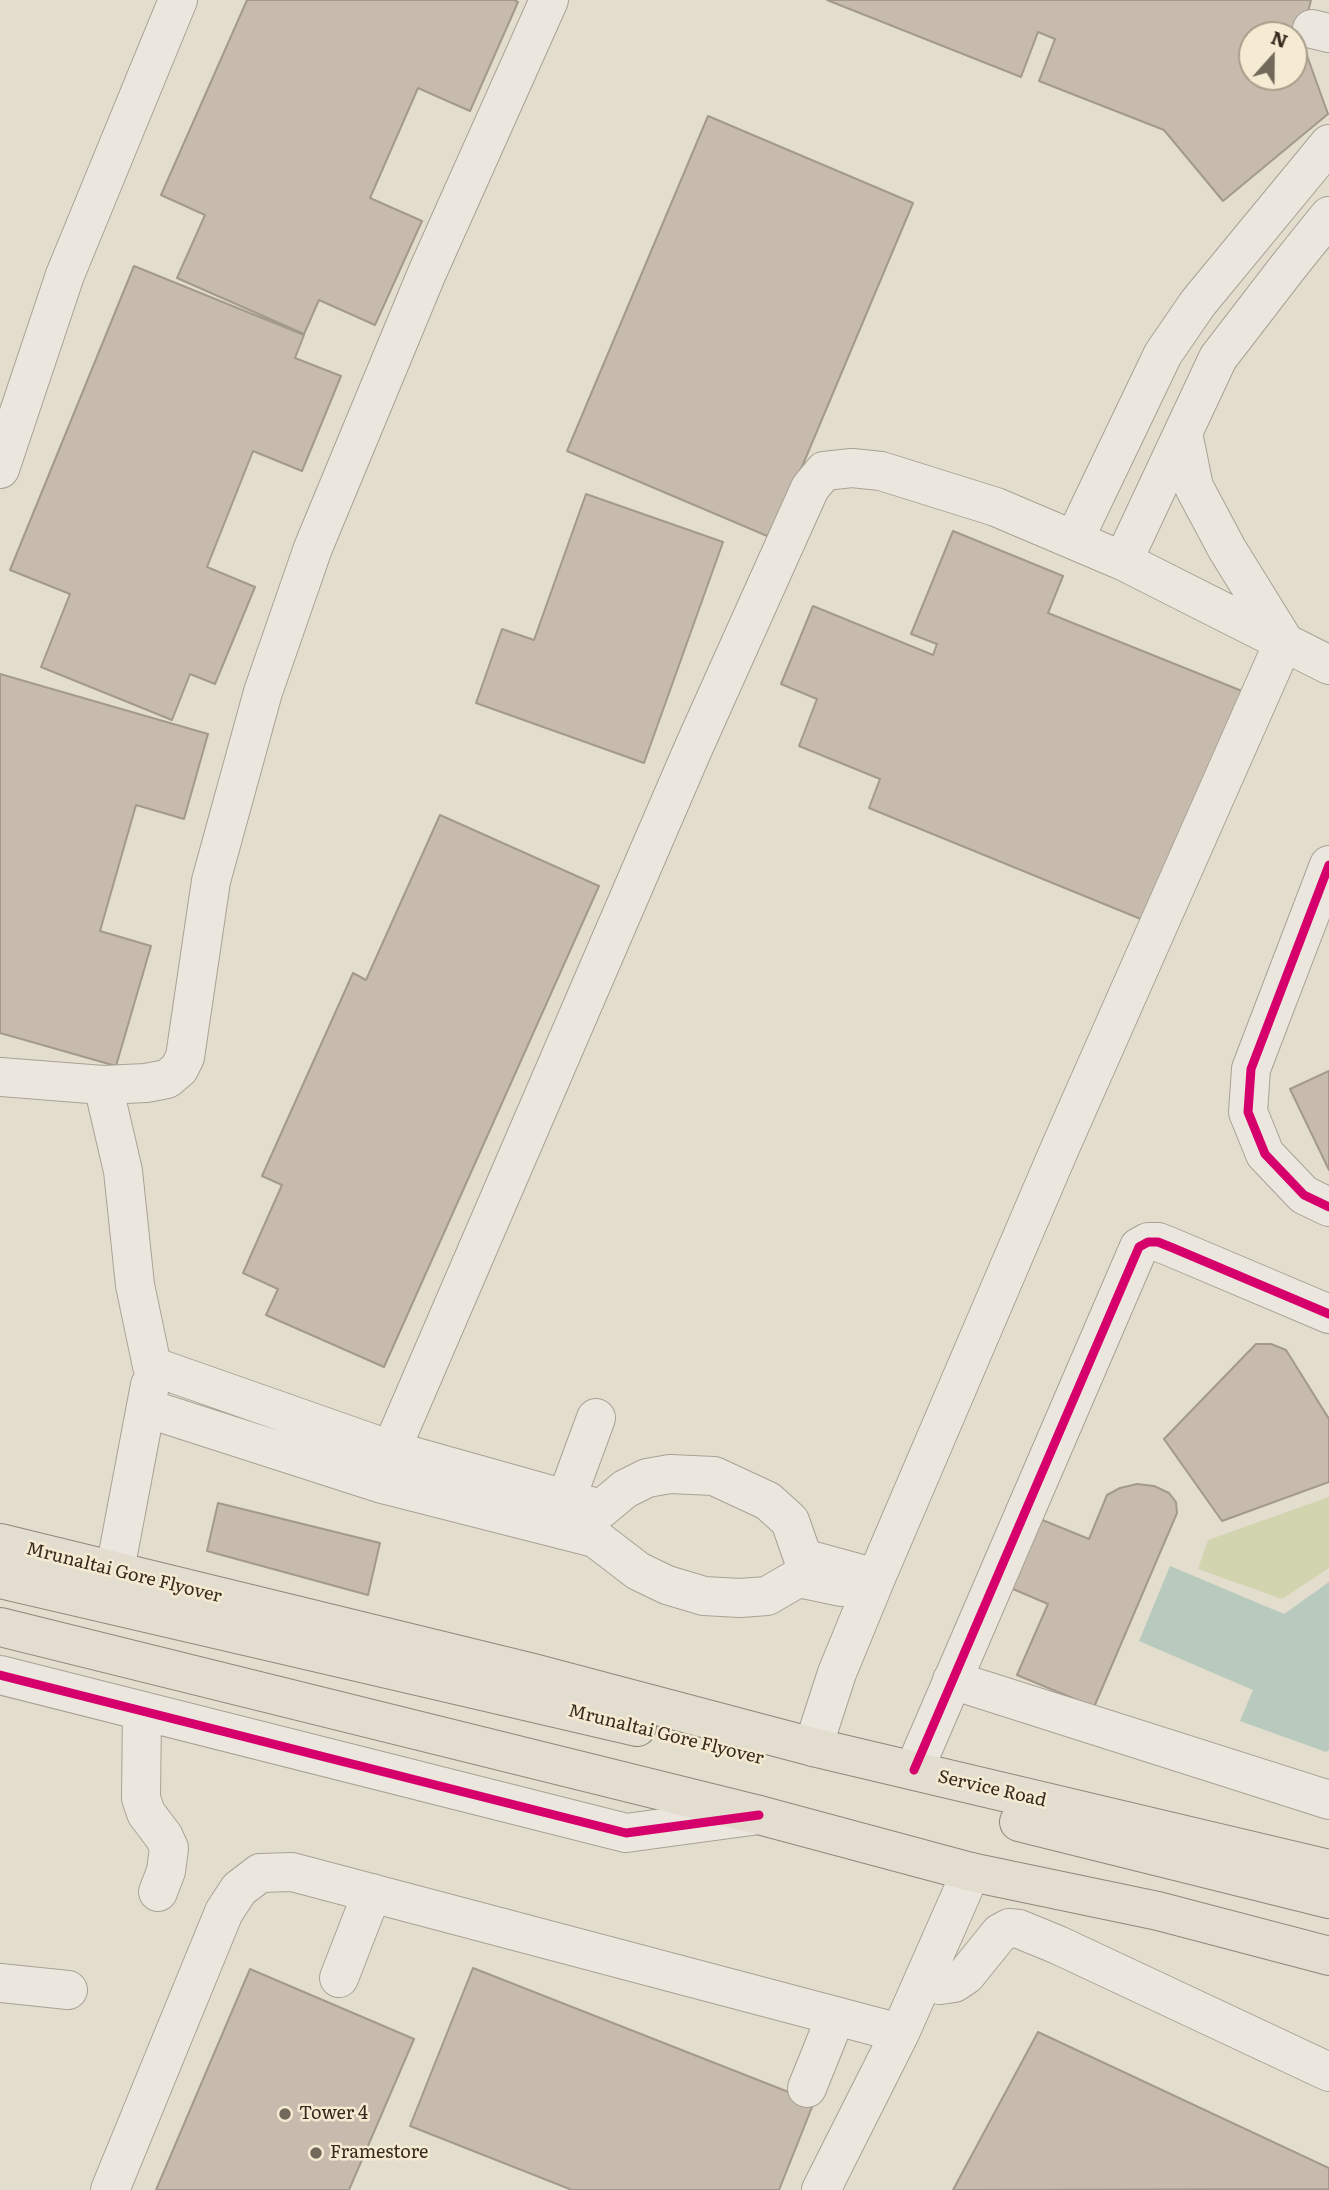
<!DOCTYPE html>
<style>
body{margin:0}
#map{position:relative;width:1329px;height:2190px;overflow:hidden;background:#e3ddcd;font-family:Literata,serif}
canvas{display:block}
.north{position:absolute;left:1238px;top:21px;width:70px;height:70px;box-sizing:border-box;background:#f5ebd2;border:2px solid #a99e8a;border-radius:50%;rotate:21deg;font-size:19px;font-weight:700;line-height:28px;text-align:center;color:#372a1e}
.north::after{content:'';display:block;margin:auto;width:24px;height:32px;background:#73695b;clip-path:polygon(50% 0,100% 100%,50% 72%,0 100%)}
</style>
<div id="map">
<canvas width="1329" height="2190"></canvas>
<div class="north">N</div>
</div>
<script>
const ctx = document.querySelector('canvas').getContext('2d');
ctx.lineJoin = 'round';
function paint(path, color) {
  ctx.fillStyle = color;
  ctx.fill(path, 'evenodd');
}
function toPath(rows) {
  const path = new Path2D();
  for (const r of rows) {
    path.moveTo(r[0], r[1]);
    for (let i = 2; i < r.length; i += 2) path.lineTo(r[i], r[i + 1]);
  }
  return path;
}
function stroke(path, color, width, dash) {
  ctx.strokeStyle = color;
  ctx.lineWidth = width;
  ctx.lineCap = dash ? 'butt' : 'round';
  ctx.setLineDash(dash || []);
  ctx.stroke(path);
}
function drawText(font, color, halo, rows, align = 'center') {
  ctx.font = font + ' Literata,serif';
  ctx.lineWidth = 5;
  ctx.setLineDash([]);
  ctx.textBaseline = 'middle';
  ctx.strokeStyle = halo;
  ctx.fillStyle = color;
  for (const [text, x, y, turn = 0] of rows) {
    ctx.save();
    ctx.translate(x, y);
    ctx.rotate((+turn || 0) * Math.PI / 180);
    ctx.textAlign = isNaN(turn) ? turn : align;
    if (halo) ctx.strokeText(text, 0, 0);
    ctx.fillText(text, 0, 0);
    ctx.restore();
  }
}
paint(toPath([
 [1329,1497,1329,1568,1282,1599,1198,1569,1208,1540]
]), '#d2d3af');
paint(toPath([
 [1170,1566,1284,1614,1329,1582,1329,1750,1326,1752,1240,1721,1253,1690,1139,1641]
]), '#b8c9be');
const building = toPath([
 [247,0,514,0,518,2,470,111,418,88,370,198,422,221,375,325,319,300,304,334,177,278,205,215,161,195,247,0],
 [827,0,1311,0,1301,39,1328,114,1223,201,1164,130,1039,81,1055,39,1038,32,1021,77,827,0],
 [1252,35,1294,35,1294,77,1252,77,1252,35],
 [708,116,913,203,772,538,567,451,708,116],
 [134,266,304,335,295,358,341,376,302,471,253,451,207,567,255,587,215,684,190,674,172,720,41,667,70,594,10,570,134,266],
 [586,494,723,542,644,763,476,703,502,629,534,640,586,494],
 [953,531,1063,576,1048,613,1247,693,1153,924,869,808,880,779,799,746,817,699,781,684,813,606,933,655,937,644,911,634,953,531],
 [0,674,208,734,184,819,136,805,100,931,151,946,116,1066,0,1033,0,674],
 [440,815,599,886,384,1367,266,1315,278,1289,243,1273,282,1185,262,1176,353,973,366,980,440,815],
 [1329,1071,1329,1170,1290,1089,1329,1071],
 [1256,1344,1271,1344,1286,1350,1329,1419,1329,1482,1222,1521,1164,1439,1256,1344],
 [1137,1484,1154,1486,1169,1493,1176,1502,1177,1513,1094,1707,1017,1675,1048,1604,1006,1586,1035,1517,1089,1539,1107,1495,1120,1488,1137,1484],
 [218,1503,380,1543,368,1595,207,1551,218,1503],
 [473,1968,814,2102,779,2190,572,2190,410,2126,473,1968],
 [250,1969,414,2039,349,2190,156,2190,250,1969],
 [1038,2032,1329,2168,1329,2189,953,2190,1038,2032]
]);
paint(building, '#c7bbae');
stroke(building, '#a3998c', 2);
const minor = toPath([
 [1312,29,1329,33],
 [1183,433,1194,487,1227,549,1284,641],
 [0,469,65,275,178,0],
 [1074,540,1163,354,1198,303,1329,144],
 [1123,561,1218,358,1288,267,1329,216],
 [1329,865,1251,1069,1248,1112,1265,1154,1304,1195,1329,1207],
 [0,1077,103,1085,146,1083,167,1079,179,1069,185,1057,211,881,263,692,313,548,427,273,549,0],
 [103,1085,123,1171,135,1285,152,1366,391,1450,601,1509,625,1489,647,1478,670,1474,714,1476,768,1501,790,1521,803,1558,876,1578],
 [146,1408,379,1483,595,1538,638,1571,667,1585,704,1596,740,1598,767,1596,798,1578,841,1587],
 [379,1483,391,1450,693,749,810,488,824,471,852,468,881,471,996,507,1123,561,1329,665],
 [557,1524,596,1418],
 [118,1554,150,1385],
 [0,1675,626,1833,759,1815],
 [952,1680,1329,1800],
 [142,1712,141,1798,146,1813,164,1837,169,1848,166,1871,158,1892],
 [813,1747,837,1673,876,1578,1060,1148,1284,641],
 [914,1770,1139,1247,1148,1242,1158,1242,1173,1248,1329,1314],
 [339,1978,372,1893],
 [924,1980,940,1985,954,1983,966,1975,1000,1933,1009,1928,1019,1929,1058,1945,1329,2072],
 [0,1983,68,1990],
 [807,2088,836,2016],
 [110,2190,224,1912,239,1889,260,1873,292,1872,900,2033],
 [821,2190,900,2033,971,1872]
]);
const major = toPath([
 [0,1543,533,1673,813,1747,1329,1869],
 [0,1579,637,1727],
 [0,1627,759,1815,971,1872,1158,1911,1329,1956],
 [1019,1822,1329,1899]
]);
stroke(minor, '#a8a296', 40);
stroke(major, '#8e877d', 40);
stroke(minor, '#ece7de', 38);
stroke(major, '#e3ddd0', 38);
stroke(toPath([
 [1329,865,1251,1069,1248,1112,1265,1154,1304,1195,1329,1207],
 [0,1675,626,1833,759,1815],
 [914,1770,1139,1247,1148,1242,1158,1242,1173,1248,1329,1314]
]), '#d6006c', 9);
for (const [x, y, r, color] of [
 [285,2114,7,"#73695b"],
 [316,2153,7,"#73695b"]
]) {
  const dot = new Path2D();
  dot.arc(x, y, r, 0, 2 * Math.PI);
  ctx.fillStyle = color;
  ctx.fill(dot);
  stroke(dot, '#f5ebd2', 2.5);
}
drawText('18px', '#372a1e', '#f5ebd2', [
 ["Mrunaltai Gore Flyover",124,1573,14],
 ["Mrunaltai Gore Flyover",666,1735,14],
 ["Service Road",992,1789,13]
]);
drawText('18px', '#372a1e', '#f5ebd2', [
 ["Tower 4",299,2114],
 ["Framestore",330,2153]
], 'left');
</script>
